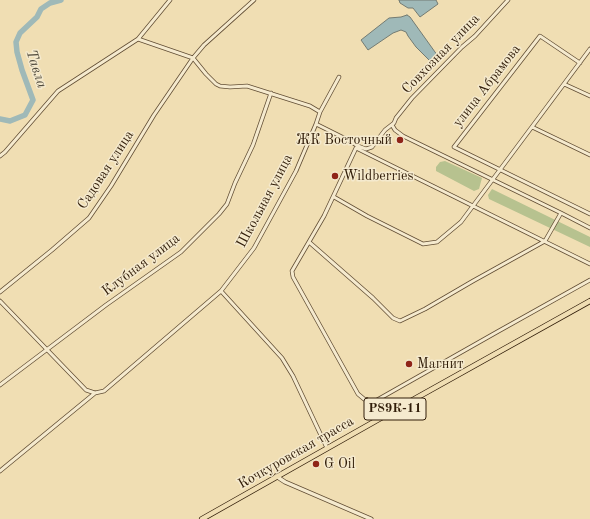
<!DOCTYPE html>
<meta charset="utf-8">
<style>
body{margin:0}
canvas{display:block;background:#f0deb3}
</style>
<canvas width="590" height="519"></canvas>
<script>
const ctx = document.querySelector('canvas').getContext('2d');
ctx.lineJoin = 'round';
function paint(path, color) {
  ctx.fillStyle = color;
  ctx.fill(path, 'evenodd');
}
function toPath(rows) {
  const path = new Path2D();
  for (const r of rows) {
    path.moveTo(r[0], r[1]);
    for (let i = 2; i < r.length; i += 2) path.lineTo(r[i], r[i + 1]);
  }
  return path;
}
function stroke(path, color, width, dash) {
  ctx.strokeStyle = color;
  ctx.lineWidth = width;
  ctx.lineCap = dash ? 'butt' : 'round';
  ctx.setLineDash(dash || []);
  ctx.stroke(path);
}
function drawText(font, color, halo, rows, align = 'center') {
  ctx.font = font + ' "Old Standard TT",serif';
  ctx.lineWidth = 3;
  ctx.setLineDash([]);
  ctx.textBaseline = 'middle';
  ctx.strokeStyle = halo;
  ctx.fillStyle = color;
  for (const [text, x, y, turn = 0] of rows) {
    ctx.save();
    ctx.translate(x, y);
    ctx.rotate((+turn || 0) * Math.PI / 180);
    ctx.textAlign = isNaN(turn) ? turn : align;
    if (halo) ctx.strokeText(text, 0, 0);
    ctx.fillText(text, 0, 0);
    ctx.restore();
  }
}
paint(toPath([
 [445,161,482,178,479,189,474,191,436,171,436,167,440,162],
 [492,189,590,237,590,247,489,199,488,195]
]), '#b7c28f');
const water = toPath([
 [399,0,436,0,438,4,420,17,413,8,408,8,400,3,399,0],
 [407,15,410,17,440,59,433,64,416,47,408,36,406,32,401,30,393,33,368,50,361,40,389,18,401,17,407,15]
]);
paint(water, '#9fb9b8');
stroke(water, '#737b72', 1);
stroke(toPath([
 [0,119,10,121,25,115,33,100,22,70,17,52,16,42,20,33,37,17,41,9,50,3,61,0]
]), '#9fb9b8', 5.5);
const minor = toPath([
 [138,39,193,58,206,74,216,84,220,86,230,87,247,86,310,106,320,112],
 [580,63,540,36,454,147,590,214],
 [564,84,590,96],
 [316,124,348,140,358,146],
 [392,125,395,130,403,136,561,213,590,228],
 [532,127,590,155],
 [356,148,324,216,292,271,293,277,358,394,364,399,371,401,377,400,497,332,590,280],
 [356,148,590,264],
 [356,148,358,146,366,149,372,147,385,130,394,123,396,118,412,98,462,47,475,36,508,0],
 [0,156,5,152,58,91,138,39,170,0],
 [334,197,367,216,423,244,437,242,461,222,590,49],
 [545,241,561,213],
 [309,242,373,298,393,318,400,321,425,309,473,281,545,241],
 [221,291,282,358,293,376,327,448],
 [0,292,52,250,89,218,111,186,154,115,193,58,204,45,254,0],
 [0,301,86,390,95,393,104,391,221,291,254,248,296,171,316,124,320,112,339,77],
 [0,385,106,305,181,252,219,214,227,204,235,183,253,145,271,93],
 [0,471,95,393]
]);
const tertiary = toPath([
 [276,476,285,482,371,519]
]);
const primary = toPath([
 [202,519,418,397,590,301]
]);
stroke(minor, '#614d34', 4.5);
stroke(tertiary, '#614d34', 5);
stroke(primary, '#311d09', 6);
stroke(minor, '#f5eace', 3);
stroke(tertiary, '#f5eace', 3.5);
stroke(primary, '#f0deb3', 4.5);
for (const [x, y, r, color] of [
 [400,140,4,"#8f2418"],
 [335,176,4,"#8f2418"],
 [409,364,4,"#8f2418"],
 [316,464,4,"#8f2418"]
]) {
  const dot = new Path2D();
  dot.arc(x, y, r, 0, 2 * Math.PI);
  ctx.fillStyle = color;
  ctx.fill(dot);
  stroke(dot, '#f5eace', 1.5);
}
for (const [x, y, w] of [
 [395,409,62]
]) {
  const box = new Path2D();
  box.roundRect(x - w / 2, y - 11, w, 22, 3);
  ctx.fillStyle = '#f5eace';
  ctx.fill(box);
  stroke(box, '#311d09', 1);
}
drawText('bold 13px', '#311d09', null, [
 ["Р89К-11",395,409]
]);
drawText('14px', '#311d09', '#f5eace', [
 ["Совхозная улица",441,54,-46],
 ["улица Абрамова",487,86,-52],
 ["Садовая улица",106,170,-57],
 ["Школьная улица",265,201,-62],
 ["Клубная улица",141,265,-37],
 ["Кочкуровская трасса",296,453,-30]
]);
drawText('14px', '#311d09', '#f5eace', [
 ["ЖК Восточный",392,140,"right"],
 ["Wildberries",343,176],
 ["Магнит",417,364],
 ["G Oil",324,464]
], 'left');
drawText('italic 15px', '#524c3e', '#f5eace', [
 ["Тавла",36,69,72]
]);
</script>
